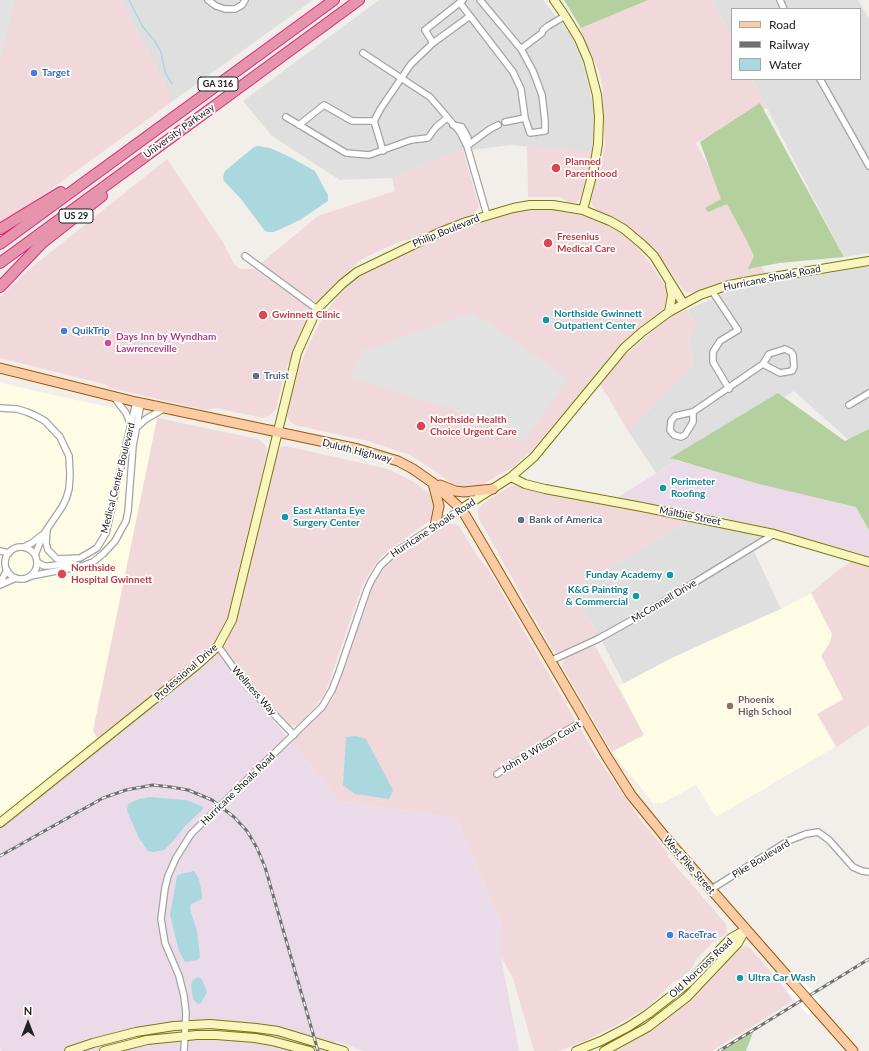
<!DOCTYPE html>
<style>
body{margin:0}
#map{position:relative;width:869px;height:1051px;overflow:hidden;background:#f2eee9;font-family:Lato,sans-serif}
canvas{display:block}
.legend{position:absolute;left:731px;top:8px;width:130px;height:72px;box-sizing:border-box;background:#fff;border:1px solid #a7a7a7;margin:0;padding:5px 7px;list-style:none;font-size:12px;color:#222}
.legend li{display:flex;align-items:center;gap:8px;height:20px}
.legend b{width:20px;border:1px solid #a7a7a7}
.north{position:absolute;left:8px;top:1003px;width:40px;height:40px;-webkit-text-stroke:3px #fff;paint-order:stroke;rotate:0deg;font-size:11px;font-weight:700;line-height:16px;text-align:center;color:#222}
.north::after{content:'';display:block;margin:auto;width:14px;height:18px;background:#222;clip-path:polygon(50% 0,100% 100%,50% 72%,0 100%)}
</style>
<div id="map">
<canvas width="869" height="1051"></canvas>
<ul class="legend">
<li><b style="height:5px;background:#facca5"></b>Road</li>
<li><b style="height:5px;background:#707070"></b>Railway</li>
<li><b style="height:11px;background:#aad8de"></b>Water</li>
</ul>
<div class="north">N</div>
</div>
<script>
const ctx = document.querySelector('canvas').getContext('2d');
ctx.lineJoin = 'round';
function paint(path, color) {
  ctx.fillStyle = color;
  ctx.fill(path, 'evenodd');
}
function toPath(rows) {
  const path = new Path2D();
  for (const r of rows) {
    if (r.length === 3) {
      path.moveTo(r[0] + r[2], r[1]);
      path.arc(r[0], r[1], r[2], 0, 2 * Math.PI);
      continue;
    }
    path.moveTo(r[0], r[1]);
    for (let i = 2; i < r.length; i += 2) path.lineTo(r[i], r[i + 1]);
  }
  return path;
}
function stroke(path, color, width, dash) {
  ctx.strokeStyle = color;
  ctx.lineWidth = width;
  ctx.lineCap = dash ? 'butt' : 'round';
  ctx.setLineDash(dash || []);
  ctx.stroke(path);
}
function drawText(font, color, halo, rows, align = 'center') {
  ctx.font = font + ' Lato,sans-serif';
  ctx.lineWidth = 3.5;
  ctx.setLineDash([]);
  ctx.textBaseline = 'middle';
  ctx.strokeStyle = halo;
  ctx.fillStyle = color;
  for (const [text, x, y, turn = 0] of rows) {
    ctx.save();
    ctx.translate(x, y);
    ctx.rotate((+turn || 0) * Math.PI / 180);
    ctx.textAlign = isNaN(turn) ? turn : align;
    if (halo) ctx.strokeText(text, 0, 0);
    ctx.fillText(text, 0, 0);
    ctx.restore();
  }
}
paint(toPath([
 [121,0,313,0,173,101],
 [379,0,543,0,564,27,570,33,581,56,592,99,594,119,592,152,510,145,456,152,392,178,340,180,272,136,243,101],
 [712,0,858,0,869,19,869,253,844,257,752,79,860,79,860,9,732,9,732,37],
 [869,266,869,451,861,451,794,391,656,473,628,431,693,365,689,337,696,325,687,310,734,289],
 [690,520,757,533,760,536,759,541,752,547,781,609,718,637,670,659,624,684,597,632,571,590]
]), '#e0dfdf');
paint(toPath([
 [0,0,121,0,173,101,25,208,0,223],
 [646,0,712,0,732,37,732,79,752,79,767,108,696,143,765,273,732,279,694,292,687,292,682,289,669,269,653,249,624,225,597,211,591,203,595,181,601,168,605,142,602,104,603,90,599,71,578,27],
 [527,146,592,152,588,171,580,199,576,202,569,203,560,197,528,197],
 [463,151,479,206,478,209,469,218,414,239,402,241,394,244,370,255,359,261,348,272,325,298,320,301,313,301,260,264,318,216,395,191,392,178,456,152],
 [167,159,222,241,235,265,240,269,255,269,308,305,312,311,292,354,284,375,276,409,269,416,262,418,216,408,205,410,111,388,104,384,0,358,0,297,26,272],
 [540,209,560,210,584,216,603,223,621,233,634,243,647,259,662,281,668,292,669,300,666,308,645,323,630,336,609,359,535,447,512,468,502,473,480,486,473,488,458,487,453,485,435,471,410,455,368,441,295,425,290,421,287,416,288,406,294,379,311,340,326,311,341,292,354,280,379,263,469,227,520,210],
 [687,310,696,325,689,337,693,365,628,431,608,397,599,384,620,360,657,327,670,318,672,316],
 [157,418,258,439,265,445,267,452,228,621,222,633,210,648,143,704,97,739,93,730],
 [286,446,388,469,412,481,429,493,433,497,436,504,434,516,429,521,384,554,375,564,362,586,326,691,318,703,304,719,297,725,292,726,287,725,271,707,224,651,223,647,255,532,260,523,276,454,281,447],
 [511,486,515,486,690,520,571,590,599,635,558,653,553,651,478,517,478,510,482,504],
 [448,524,456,524,459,526,477,556,488,569,595,754,640,819,667,852,668,857,726,924,727,933,725,935,712,943,697,958,692,968,679,980,673,982,648,1007,617,1025,585,1041,559,1051,534,1051,513,978,501,957,501,924,456,818,339,801,291,742,325,709,333,699,371,588,379,574,386,564,394,557,416,542],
 [854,560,869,564,869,725,837,747,817,714,843,699,821,656,830,642,811,593,837,571],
 [594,644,644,735,612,752,562,666,563,662,565,658],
 [745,946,751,949,779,981,793,1001,712,1051,610,1051,684,1004,738,949]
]), '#f1d9db');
paint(toPath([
 [676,461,869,503,869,557,773,531,728,520,615,499],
 [217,651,339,801,456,818,501,924,501,957,519,1051,364,1051,335,1041,336,1051,2,1051,0,1048,0,829,100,745]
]), '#ebdbe9');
paint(toPath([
 [0,383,157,418,93,730,100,745,0,829],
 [811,593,832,634,830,642,821,656,843,699,817,714,835,747,716,817,696,785,661,804,660,802,654,804,612,752,644,735,619,686,670,659,718,637,781,609]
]), '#fffce5');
paint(toPath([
 [564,0,648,0,581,28],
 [760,103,844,257,779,263,748,269,754,256,747,241,727,204,708,212,705,208,721,199,700,142],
 [778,393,845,441,869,429,869,530,856,507,759,484,670,458],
 [754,1030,746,1051,721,1051]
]), '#b3d09e');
paint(toPath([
 [0,0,13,0,15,3,0,59],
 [472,312,568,378,524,442,475,417,350,376,361,352]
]), '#e2e2e2');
paint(toPath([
 [258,146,270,148,290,157,315,171,324,188,328,195,328,201,300,220,285,227,274,232,268,232,265,231,241,199,224,181,223,177,225,171,254,147],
 [356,736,366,739,393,790,389,799,355,794,343,785,346,737],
 [149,797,186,800,204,807,200,812,184,827,175,839,164,850,153,852,148,851,139,838,127,811,128,804,139,799],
 [194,871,199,879,202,894,202,899,191,904,190,909,197,931,200,957,197,960,185,962,179,951,170,915,177,876,181,874],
 [198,977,202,979,207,992,201,1003,198,1004,193,999,191,985,192,981]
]), '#aad8de');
paint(toPath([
 [801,978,822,1003,808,1015,787,990]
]), '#fff');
stroke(toPath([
 [129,0,143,27,154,40,161,52,165,72,172,84]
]), '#aad8de', 1.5);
const street = toPath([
 [208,0,216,6,225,9,235,9,242,5,245,0],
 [480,0,521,49,542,33,543,30,548,26,565,16],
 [780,0,784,9],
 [460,3,470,16],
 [433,43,425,30,463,0],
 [521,49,533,71,542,95,545,121,545,131,530,133,525,118],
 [363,53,430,97,460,132,467,146,487,215],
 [820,79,869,166],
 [286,117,346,153,369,155,411,140,428,138,436,127,447,118],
 [374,121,381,108,411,64,433,43,470,16,513,72,521,89,525,118,505,122],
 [299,125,324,105,352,121,374,121,383,151],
 [453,125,462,127,468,138,466,144],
 [467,146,490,129,498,125],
 [245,256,317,309],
 [712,291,738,330,720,341,713,352,713,362,729,389],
 [785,349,791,352,793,355,794,367,792,371,780,373,763,364,769,354,785,349],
 [114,397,126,413,130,423],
 [849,405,869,393],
 [0,408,17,409,27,412,36,416,45,421,60,437,69,456,70,475,69,489,66,499,62,507,43,535,35,555],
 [693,412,763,364],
 [693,412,693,422,685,435,681,437,674,435,670,430,671,421,675,416,693,412],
 [136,428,146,419,165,408],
 [47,529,46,543,48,550,57,559,80,558,97,548,106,533,136,402],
 [24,547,32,543,42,535],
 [21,563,16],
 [0,551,9,553],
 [37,562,44,566,49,566,64,564,74,561],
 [31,576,82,566,93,562,103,554,115,541,126,521,128,511,133,446,141,403],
 [0,583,7,570],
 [0,585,16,578],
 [218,646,233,667,265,705,294,735],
 [550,661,598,639,648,611,774,534],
 [497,774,555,737,585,720],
 [710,890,788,841,806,834,818,832,829,840,853,867,862,871,869,872],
 [184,1051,186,1013,184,996,179,976,165,943,161,919,165,888,168,876,176,858,191,834,322,707,332,690,339,672,367,590,371,581,380,566,395,552,461,509]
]);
const secondary = toPath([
 [554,0,565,16,579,39,588,60,597,95,599,117,598,144,594,168,583,210],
 [669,312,672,295,670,285],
 [511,477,525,484,545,489,642,507,774,534,869,562],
 [461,509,511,477,534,457,624,348,642,332,669,312,700,295,729,285,755,280,869,261],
 [0,823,197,665,218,646,232,620,297,353,317,309,342,284,357,272,438,233,466,222,513,208,530,205,553,205,583,210,610,221,624,229,643,245,654,256,683,303],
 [69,1051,93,1043,136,1032,174,1026,210,1024,256,1028,278,1031,344,1051],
 [104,1051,147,1040,197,1035,216,1035,255,1038,272,1041,310,1051],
 [576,1051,601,1041,628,1027,648,1014,689,982,731,938,745,930],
 [604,1051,648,1027,687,997,738,943,745,930]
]);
const primary = toPath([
 [0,368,136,402,358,449,398,461,413,469,433,483,461,509,467,518,607,757,631,795,666,838,794,984],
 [433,483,439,506,435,526],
 [440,485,455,491,464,492,493,489],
 [815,1008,853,1051]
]);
const highway = toPath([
 [0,229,61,192],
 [0,244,334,0],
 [0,263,359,0],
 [0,287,42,243,102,196]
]);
stroke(street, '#a3a3a3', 8);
stroke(secondary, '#7a7a07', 10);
stroke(primary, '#9d5803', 11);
stroke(highway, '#d92d7b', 12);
stroke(street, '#fff', 5.5);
stroke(secondary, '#f9f5bf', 8);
stroke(primary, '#facca5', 9);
stroke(highway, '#e693ac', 10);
const rail = toPath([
 [0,856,103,798,126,790,153,785,171,787,188,790,212,800,234,817,247,831,257,848,265,867,318,1051],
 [719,1051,869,959]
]);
stroke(rail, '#707070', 3);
stroke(rail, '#fff', 1.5, [4.5]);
const primaryBridge = toPath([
 [794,984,815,1008]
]);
stroke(primaryBridge, '#9d5803', 11, []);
stroke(primaryBridge, '#facca5', 9);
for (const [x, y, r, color] of [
 [34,73,4,"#3f7fe0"],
 [556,168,5,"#e0444e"],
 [548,243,5,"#e0444e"],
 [263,315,5,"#e0444e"],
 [546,320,4,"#0f9aa8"],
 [64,331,4,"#3f7fe0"],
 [108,343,4,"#d1479c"],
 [256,376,4,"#5c6f8a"],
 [421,426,5,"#e0444e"],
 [663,488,4,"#0f9aa8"],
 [285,517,4,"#0f9aa8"],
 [521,520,4,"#5c6f8a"],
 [62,574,5,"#e0444e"],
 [670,575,4,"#0f9aa8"],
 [636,596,4,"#0f9aa8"],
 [730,706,4,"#8d6e63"],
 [670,935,4,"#3f7fe0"],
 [740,978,4,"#0f9aa8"]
]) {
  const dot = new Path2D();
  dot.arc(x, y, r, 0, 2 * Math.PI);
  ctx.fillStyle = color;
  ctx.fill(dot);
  stroke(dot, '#fff', 1.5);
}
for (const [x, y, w] of [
 [218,84,40],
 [76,216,34]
]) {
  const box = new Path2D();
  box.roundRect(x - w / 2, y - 7, w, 14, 3);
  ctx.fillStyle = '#fff';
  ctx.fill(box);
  stroke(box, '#222', 1);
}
drawText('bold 9px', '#222', null, [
 ["GA 316",218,84],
 ["US 29",76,216]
]);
drawText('bold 10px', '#366cbe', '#fff', [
 ["Target",42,73],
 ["QuikTrip",72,331],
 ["RaceTrac",678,935]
], 'left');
drawText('10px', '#222', '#fff', [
 ["University Parkway",179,131,-36],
 ["Philip Boulevard",446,231,-22],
 ["Hurricane Shoals Road",772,278,-11],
 ["Duluth Highway",357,451,14],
 ["Medical Center Boulevard",118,478,-76],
 ["Maltbie Street",690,516,11],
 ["Hurricane Shoals Road",433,528,-33],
 ["McConnell Drive",664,601,-31],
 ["Professional Drive",186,672,-41],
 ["Wellness Way",254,691,49],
 ["John B Wilson Court",541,747,-31],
 ["Hurricane Shoals Road",238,789,-44],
 ["Pike Boulevard",761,859,-31],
 ["West Pike Street",689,865,49],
 ["Old Norcross Road",701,968,-43]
]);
drawText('bold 10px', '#be3a42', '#fff', [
 ["Planned",565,162],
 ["Parenthood",565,174],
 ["Fresenius",557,237],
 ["Medical Care",557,249],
 ["Gwinnett Clinic",272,315],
 ["Northside Health",430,420],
 ["Choice Urgent Care",430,432],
 ["Northside",71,568],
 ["Hospital Gwinnett",71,580]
], 'left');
drawText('bold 10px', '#0d838f', '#fff', [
 ["Northside Gwinnett",554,314],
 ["Outpatient Center",554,326],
 ["Perimeter",671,482],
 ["Roofing",671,494],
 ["East Atlanta Eye",293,511],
 ["Surgery Center",293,523],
 ["Funday Academy",662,575,"right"],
 ["K&G Painting",628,590,"right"],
 ["& Commercial",628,602,"right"],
 ["Ultra Car Wash",748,978]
], 'left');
drawText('bold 10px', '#b23c85', '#fff', [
 ["Days Inn by Wyndham",116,337],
 ["Lawrenceville",116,349]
], 'left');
drawText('bold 10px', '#4e5e75', '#fff', [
 ["Truist",264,376],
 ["Bank of America",529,520]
], 'left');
drawText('bold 10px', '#785e54', '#fff', [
 ["Phoenix",738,700],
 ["High School",738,712]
], 'left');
</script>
